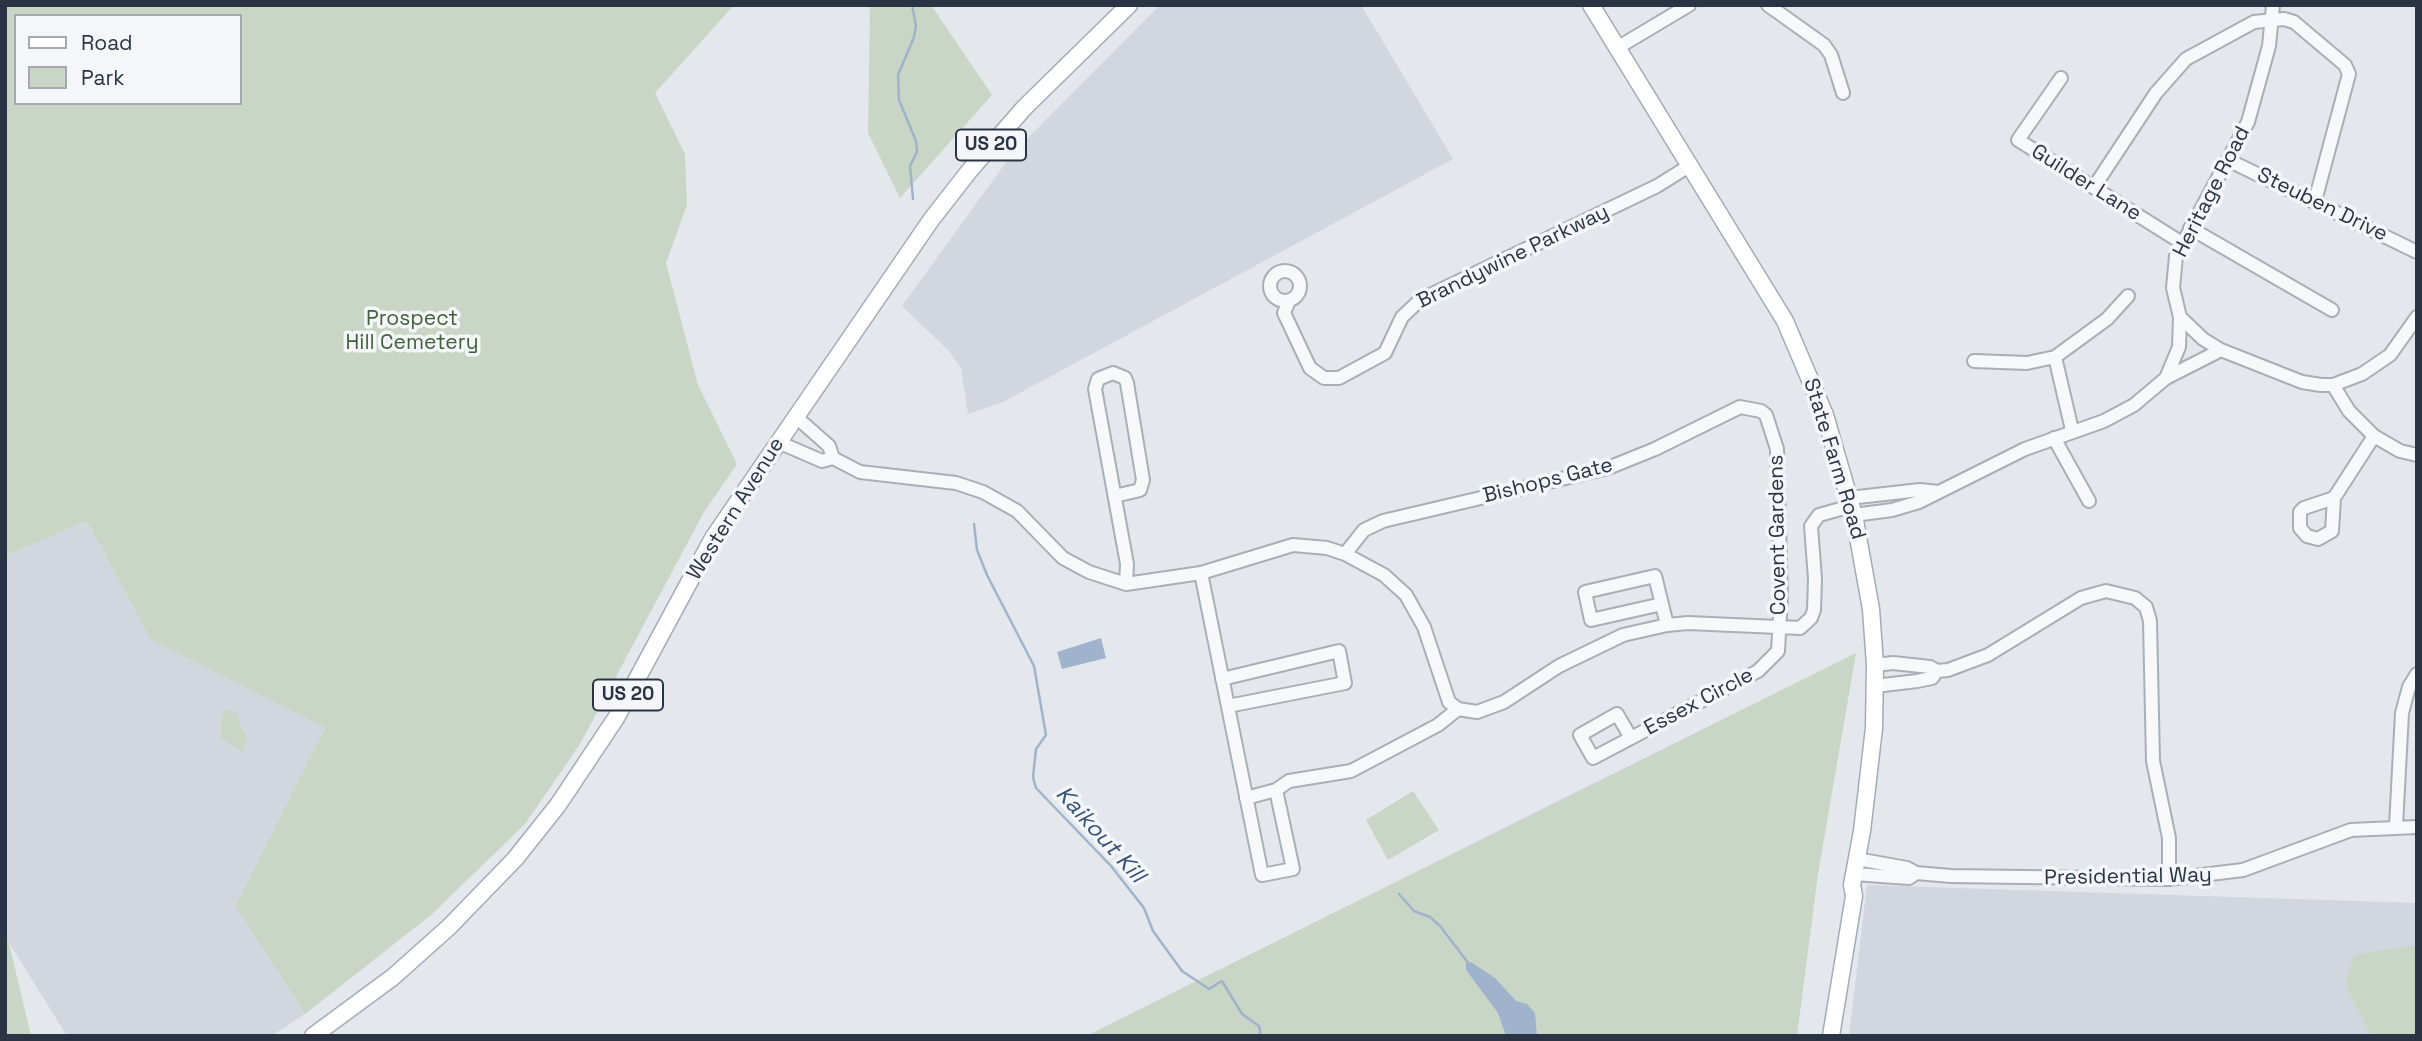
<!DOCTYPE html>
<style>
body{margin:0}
#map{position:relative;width:2422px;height:1041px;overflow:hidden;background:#e4e7ec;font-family:"Space Grotesk",sans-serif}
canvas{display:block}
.frame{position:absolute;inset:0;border:7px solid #2b3445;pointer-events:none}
.legend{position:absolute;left:14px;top:14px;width:228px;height:91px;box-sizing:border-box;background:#f4f6f9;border:2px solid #a4a8b1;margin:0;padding:9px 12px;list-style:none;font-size:21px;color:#2b3445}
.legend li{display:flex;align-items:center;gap:14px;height:35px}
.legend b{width:35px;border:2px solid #a4a8b1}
</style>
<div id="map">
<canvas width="2422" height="1041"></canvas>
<div class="frame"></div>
<ul class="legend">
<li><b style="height:9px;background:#fff"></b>Road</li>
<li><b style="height:19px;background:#c9d6c5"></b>Park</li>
</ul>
</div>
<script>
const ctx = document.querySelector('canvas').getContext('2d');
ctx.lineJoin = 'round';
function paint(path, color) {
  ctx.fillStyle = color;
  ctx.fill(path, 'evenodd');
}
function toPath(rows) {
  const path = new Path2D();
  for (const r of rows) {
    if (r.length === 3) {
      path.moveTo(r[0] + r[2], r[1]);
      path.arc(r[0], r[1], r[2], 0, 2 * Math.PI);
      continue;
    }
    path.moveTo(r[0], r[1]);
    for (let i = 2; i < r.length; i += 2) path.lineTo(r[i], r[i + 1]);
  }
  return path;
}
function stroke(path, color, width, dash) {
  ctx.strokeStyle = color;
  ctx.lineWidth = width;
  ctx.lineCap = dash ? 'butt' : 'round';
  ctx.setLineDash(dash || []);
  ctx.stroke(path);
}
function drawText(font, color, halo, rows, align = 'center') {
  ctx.font = font + ' "Space Grotesk",sans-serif';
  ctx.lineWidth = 7;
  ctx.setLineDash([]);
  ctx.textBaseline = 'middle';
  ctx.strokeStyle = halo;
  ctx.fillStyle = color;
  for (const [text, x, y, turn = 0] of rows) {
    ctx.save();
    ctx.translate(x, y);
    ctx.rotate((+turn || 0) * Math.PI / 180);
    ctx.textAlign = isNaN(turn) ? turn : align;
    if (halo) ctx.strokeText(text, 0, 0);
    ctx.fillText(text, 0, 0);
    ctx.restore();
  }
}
paint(toPath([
 [1160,5,1361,5,1453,159,1003,402,968,414,961,368,949,351,902,306,1012,154],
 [87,521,151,640,325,728,235,906,305,1014,271,1036,67,1036,5,936,5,556],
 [1867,885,2417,903,2417,1036,1849,1036]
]), '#d2d6de');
paint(toPath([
 [5,5,734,5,655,93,685,154,687,205,666,263,698,385,737,464,704,512,580,744,525,824,431,915,305,1014,235,906,325,728,151,640,87,521,5,556],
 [16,16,240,16,240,103,16,103],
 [870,5,931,5,992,95,900,198,868,133],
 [1856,653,1818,874,1797,1036,1086,1036],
 [225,709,238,714,240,727,248,737,242,752,221,738,220,723],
 [1413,791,1439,830,1388,860,1366,820],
 [5,926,31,1036,5,1036],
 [2417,945,2417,1036,2371,1036,2345,984,2354,955]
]), '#c9d6c5');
paint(toPath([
 [1101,638,1106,658,1062,669,1057,652],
 [1471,962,1495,978,1516,1001,1527,1004,1535,1013,1537,1036,1506,1036,1498,1013,1466,970,1466,963]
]), '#9fb4cc');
stroke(toPath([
 [912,5,916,26,914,37,898,75,899,100,916,141,917,152,910,166,913,199],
 [974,524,977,550,987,575,1034,666,1046,735,1036,749,1033,777,1036,788,1111,866,1144,908,1153,931,1182,971,1209,989,1222,981,1242,1014,1259,1026,1261,1036],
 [1399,894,1414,911,1430,917,1440,926,1469,964],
 [2325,1035,2326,1036]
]), '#9fb4cc', 2.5);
const minor = toPath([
 [1768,5,1824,45,1831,55,1843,93],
 [1617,48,1689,5],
 [2061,78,2018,140,2182,243],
 [2228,160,2417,252],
 [2094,187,2156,93,2186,59,2254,22,2284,19,2294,22,2345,65,2349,74,2315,201],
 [2190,228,2332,310],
 [1285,286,15],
 [1288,303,1284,313,1310,368,1324,378,1339,378,1385,353,1402,317,1420,300,1657,186,1689,166],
 [2180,317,2203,339,2221,350,2302,382,2321,385,2333,385,2362,374,2390,355,2417,317],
 [2055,357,2072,430],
 [1974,361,2027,363,2055,357,2107,319,2128,296],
 [2166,378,2179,347,2180,317,2173,288,2176,256,2248,122,2269,46,2273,5],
 [2333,385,2349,411,2374,436,2400,451,2417,455],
 [795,416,829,446,833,458],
 [2054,438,2089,501],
 [778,442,822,461,833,458,860,472,956,483,983,492,1017,511,1063,558,1089,572,1126,584,1201,573,1293,545,1327,548,1345,554,1384,575,1406,595,1424,627,1449,702,1458,709,1477,712,1504,702,1559,666,1623,635,1667,625,1688,623,1800,628,1811,618,1814,610,1815,579,1811,526,1819,515,1851,506],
 [1115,496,1140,490,1143,480,1127,383,1125,378,1113,373,1098,379,1095,389,1127,564,1126,584],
 [1849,498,1920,490,1938,492],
 [2334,498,2332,531,2318,539,2307,536,2300,528,2300,512,2304,508,2334,498],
 [2334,498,2374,436],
 [1854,515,1892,510,1919,502,2025,449,2104,421,2134,405,2166,378,2221,350],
 [1345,554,1364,530,1383,521,1608,468,1655,449,1740,407,1761,411,1766,415,1777,449,1781,597,1778,651,1758,671,1593,758,1580,735,1617,714,1631,738],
 [1201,573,1262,875,1293,869,1276,790,1246,798],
 [1662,604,1591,620,1585,592,1655,576,1667,625],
 [1875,665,1893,663,1930,667,1937,671,1948,670,1988,655,2081,598,2106,591,2135,598,2146,607,2150,621,2153,761,2169,838,2169,879],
 [1222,679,1339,651,1345,683,1228,706],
 [1875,686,1917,681,1932,678,1937,671],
 [1276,790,1289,781,1351,771,1438,725,1458,709],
 [2396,826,2402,713,2409,687,2417,674],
 [1857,859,1907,868,1916,873,1951,876,2169,879,2243,870,2351,830,2417,827],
 [1854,874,1909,878,1916,873]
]);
const major = toPath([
 [1591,5,1785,321,1825,415,1854,515,1871,609,1875,665,1874,728,1862,831,1852,885,1854,896,1831,1036],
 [313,1036,393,977,449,927,515,859,558,805,616,718,713,538,931,220,970,170,1024,108,1129,5]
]);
stroke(minor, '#a9aeb7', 16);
stroke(major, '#a3abb8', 19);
stroke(minor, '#f7f8fa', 12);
stroke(major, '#fff', 16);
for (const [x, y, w] of [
 [991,145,70],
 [628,695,70]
]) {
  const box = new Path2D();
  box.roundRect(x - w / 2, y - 15.5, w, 31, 5);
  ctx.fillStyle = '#f4f6f9';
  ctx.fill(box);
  stroke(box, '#2b3445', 2);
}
drawText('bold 19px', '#2b3445', null, [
 ["US 20",991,145],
 ["US 20",628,695]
]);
drawText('21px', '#2b3445', '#f4f6f9', [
 ["Guilder Lane",2086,183,32],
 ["Heritage Road",2212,192,-63],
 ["Steuben Drive",2322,205,26],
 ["Brandywine Parkway",1513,257,-26],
 ["State Farm Road",1834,459,73],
 ["Bishops Gate",1548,481,-14],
 ["Western Avenue",736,509,-58],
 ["Covent Gardens",1778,535,-91],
 ["Essex Circle",1699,702,-28],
 ["Presidential Way",2128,877,-1]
]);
drawText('21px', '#3f6138', '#f4f6f9', [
 ["Prospect",412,319],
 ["Hill Cemetery",412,343]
]);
drawText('italic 23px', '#34527a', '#f4f6f9', [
 ["Kaikout Kill",1100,835,48]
]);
</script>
